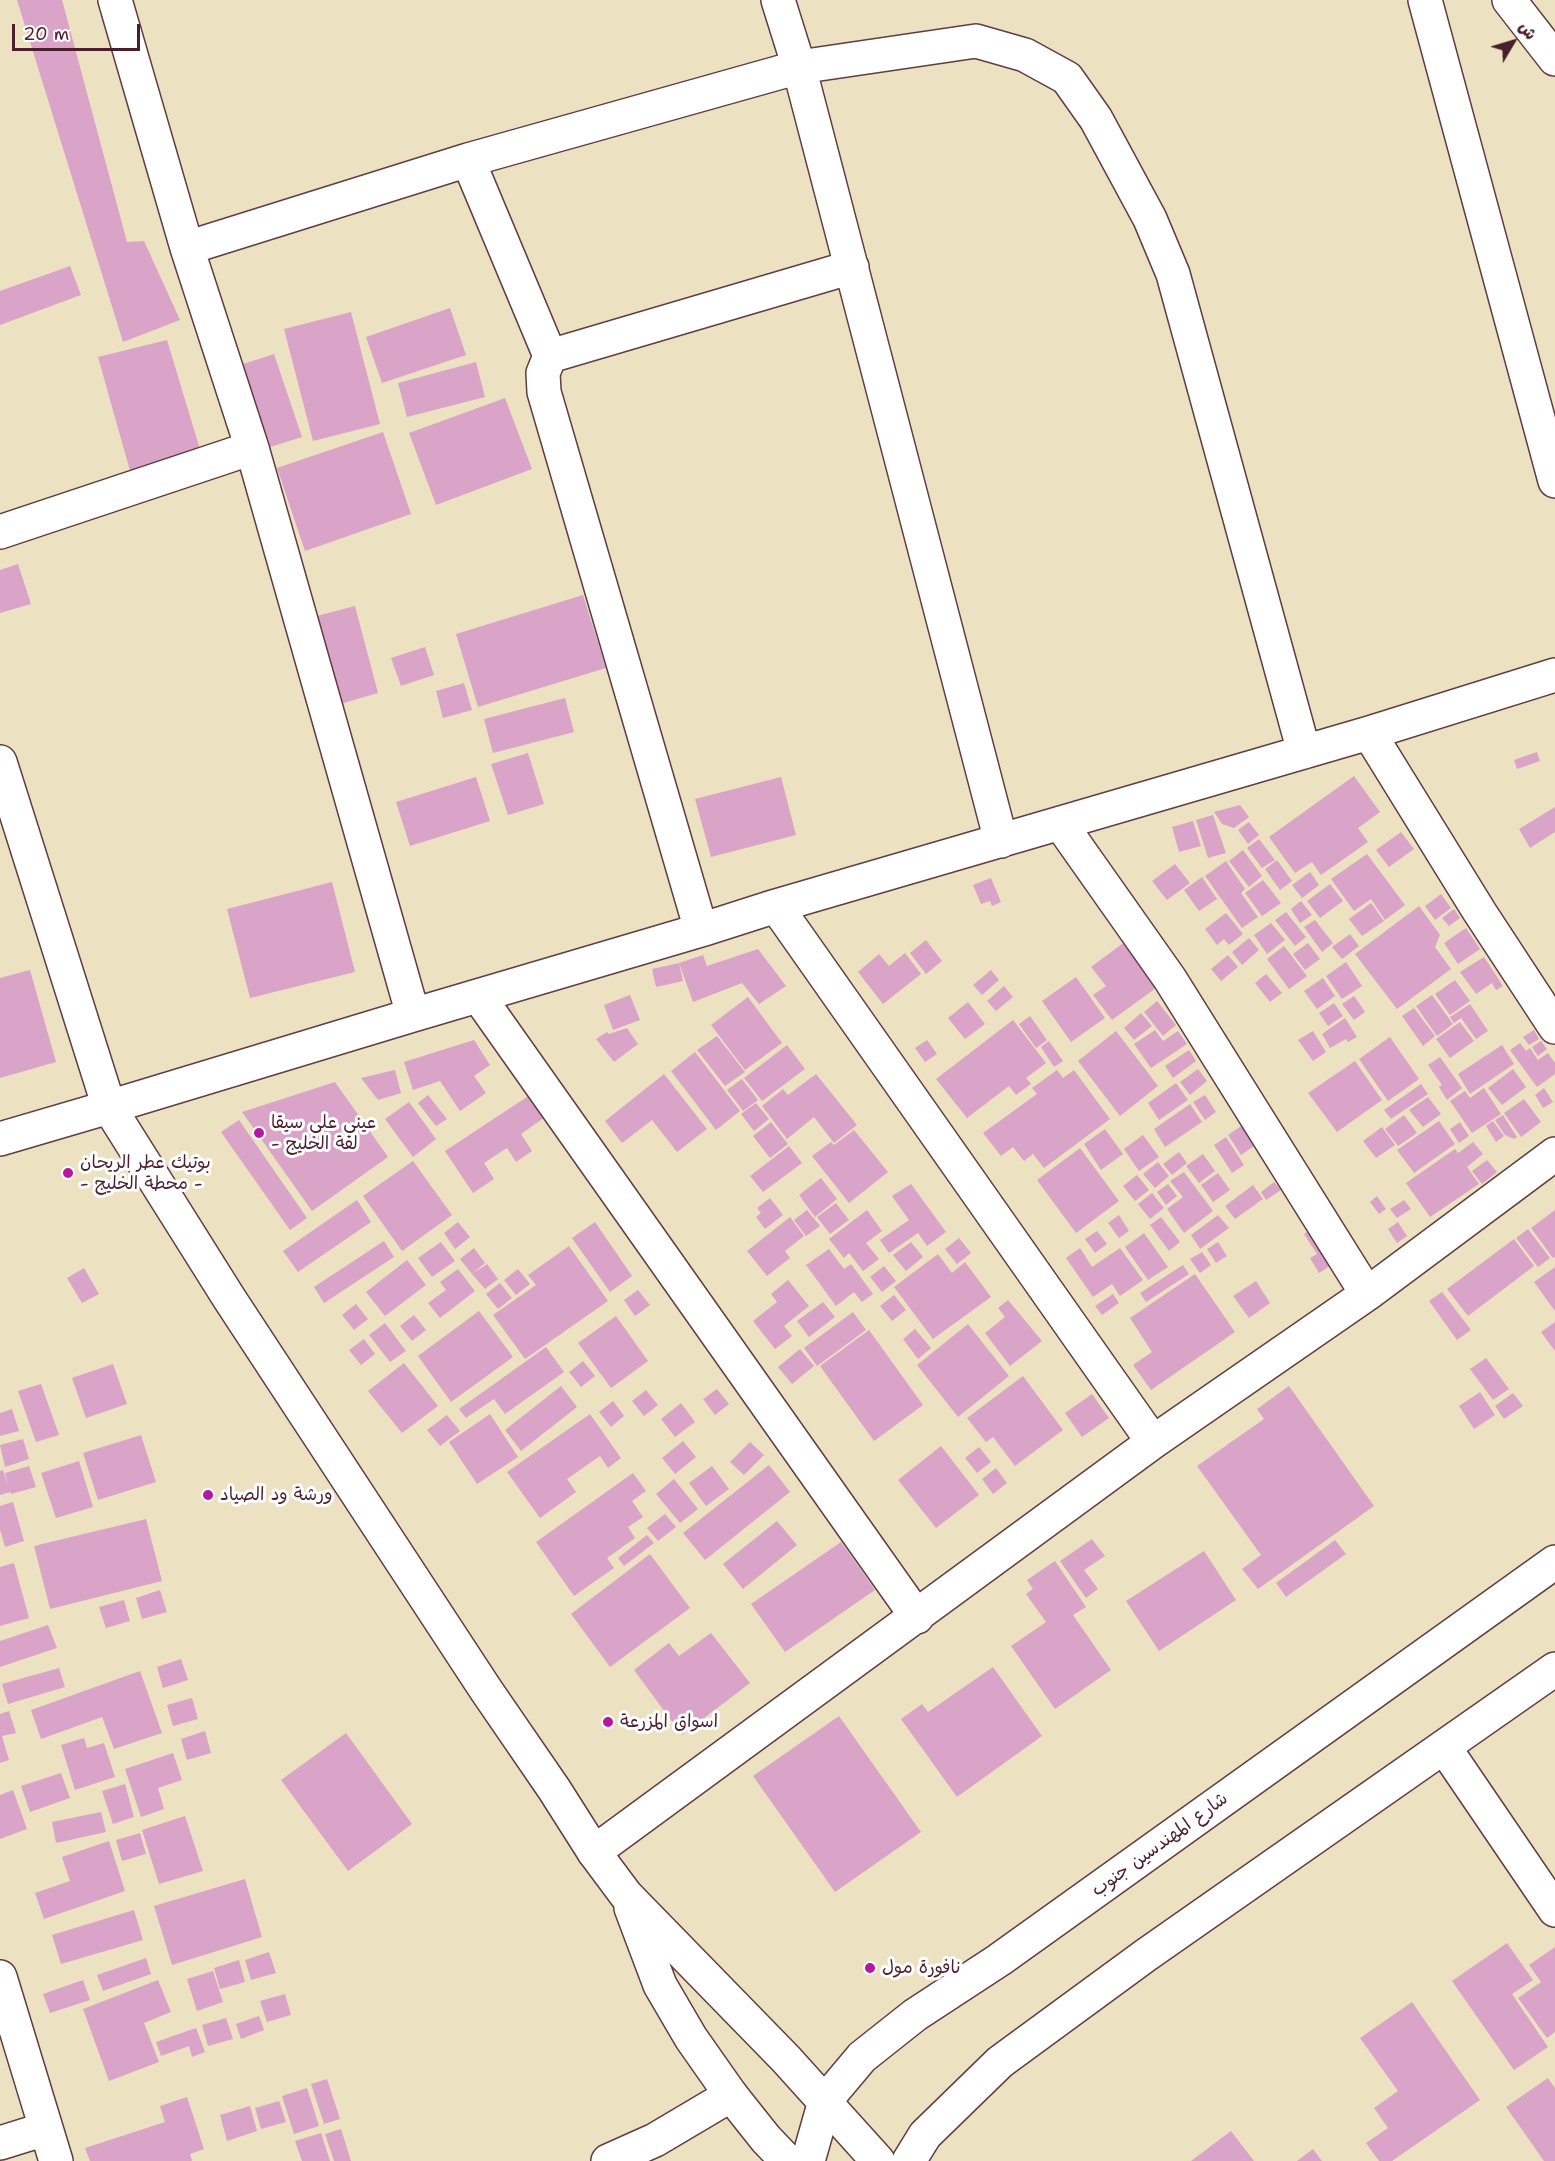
<!DOCTYPE html>
<meta charset="utf-8">
<style>
body{margin:0}
#map{position:relative;width:1555px;height:2161px;overflow:hidden;background:#ece2c2;font-family:"Shantell Sans","Playpen Sans Arabic",sans-serif}
canvas{display:block}
.north{position:absolute;left:1483px;top:12px;width:60px;height:60px;-webkit-text-stroke:4px #fff;paint-order:stroke;rotate:52deg;font-size:16px;font-weight:700;line-height:24px;text-align:center;color:#4a1f2b}
.north::after{content:'';display:block;margin:auto;width:21px;height:27px;background:#4a1f2b;clip-path:polygon(50% 0,100% 100%,50% 72%,0 100%)}
.scale{position:absolute;left:12px;top:24px;width:128px;height:27px;box-sizing:border-box;border:3px solid #4a1f2b;border-top:0;padding-left:8px;font-size:18px;line-height:21px;white-space:nowrap;color:#4a1f2b;-webkit-text-stroke:4px #fff;paint-order:stroke}
</style>
<div id="map">
<canvas width="1555" height="2161"></canvas>
<div class="north">ش</div>
<div class="scale">20 m</div>
</div>
<script>
const ctx = document.querySelector('canvas').getContext('2d');
ctx.lineJoin = 'round';
function paint(path, color) {
  ctx.fillStyle = color;
  ctx.fill(path, 'evenodd');
}
function toPath(rows) {
  const path = new Path2D();
  for (const r of rows) {
    path.moveTo(r[0], r[1]);
    for (let i = 2; i < r.length; i += 2) path.lineTo(r[i], r[i + 1]);
  }
  return path;
}
function stroke(path, color, width, dash) {
  ctx.strokeStyle = color;
  ctx.lineWidth = width;
  ctx.lineCap = dash ? 'butt' : 'round';
  ctx.setLineDash(dash || []);
  ctx.stroke(path);
}
function drawText(font, color, halo, rows, align = 'center') {
  ctx.font = font + ' "Shantell Sans","Playpen Sans Arabic",sans-serif';
  ctx.lineWidth = 6;
  ctx.setLineDash([]);
  ctx.textBaseline = 'middle';
  ctx.strokeStyle = halo;
  ctx.fillStyle = color;
  for (const [text, x, y, turn = 0] of rows) {
    ctx.save();
    ctx.translate(x, y);
    ctx.rotate((+turn || 0) * Math.PI / 180);
    ctx.textAlign = isNaN(turn) ? turn : align;
    if (halo) ctx.strokeText(text, 0, 0);
    ctx.fillText(text, 0, 0);
    ctx.restore();
  }
}
paint(toPath([
 [17,0,62,0,127,242,144,241,180,320,123,342],
 [70,266,81,295,0,325,0,291],
 [450,308,466,355,382,383,366,337],
 [351,312,380,424,313,441,284,329],
 [167,340,202,456,132,478,98,357],
 [274,354,302,437,267,448,240,365],
 [476,362,485,397,407,417,398,383],
 [505,398,532,469,436,505,409,433],
 [383,432,411,514,305,551,277,468],
 [18,564,31,604,0,613,0,570],
 [583,595,606,668,478,707,456,634],
 [355,606,378,693,340,704,317,616],
 [425,647,434,675,401,686,391,658],
 [464,683,472,710,443,718,436,691],
 [565,698,574,732,493,753,484,719],
 [1537,752,1540,761,1517,769,1514,760],
 [528,753,544,804,508,815,491,764],
 [1354,776,1380,812,1358,828,1368,842,1321,875,1312,862,1295,873,1269,837],
 [476,777,490,821,410,846,396,802],
 [781,777,796,835,711,857,695,799],
 [1240,805,1249,817,1234,828,1222,824,1214,812],
 [1555,807,1555,832,1530,848,1519,829],
 [1213,815,1226,853,1208,858,1196,820],
 [1193,821,1201,846,1179,852,1172,827],
 [1249,822,1259,835,1248,844,1238,830],
 [1401,832,1414,849,1389,867,1376,850],
 [1259,839,1275,860,1262,868,1247,848],
 [1243,850,1262,876,1249,887,1229,861],
 [1367,854,1405,905,1385,920,1371,899,1354,911,1331,879],
 [1277,860,1292,881,1280,890,1265,869],
 [1226,861,1245,889,1241,893,1258,917,1242,928,1205,876],
 [1175,864,1190,883,1167,900,1152,881],
 [1310,872,1319,885,1302,898,1292,885],
 [1202,877,1217,899,1199,911,1184,890],
 [991,878,1001,902,992,906,990,901,981,904,973,885],
 [1263,880,1281,903,1262,916,1245,893],
 [332,882,355,972,250,998,227,909],
 [1330,884,1343,901,1320,918,1307,901],
 [1441,894,1451,908,1435,920,1425,906],
 [1301,901,1312,915,1300,923,1291,909],
 [1371,903,1384,921,1362,936,1349,919],
 [1419,906,1440,935,1435,947,1451,969,1397,1009,1355,954],
 [1454,909,1460,918,1449,926,1442,918],
 [1286,912,1306,937,1295,946,1275,920],
 [1226,913,1243,934,1229,945,1224,939,1217,945,1205,929],
 [1315,920,1333,943,1322,952,1304,927],
 [1271,923,1285,940,1267,954,1254,935],
 [1466,928,1480,949,1458,964,1444,943],
 [1350,934,1359,946,1342,959,1332,947],
 [1249,938,1259,950,1242,965,1232,952],
 [926,940,942,961,926,974,910,953],
 [1126,941,1160,985,1112,1020,1093,995,1106,986,1091,967],
 [1308,943,1320,959,1305,970,1293,954],
 [1284,946,1307,976,1289,989,1267,959],
 [758,949,786,986,759,1004,742,983,693,1002,679,963,703,955,707,966],
 [905,953,921,974,883,1004,858,972,879,954,889,966],
 [1228,955,1238,967,1221,981,1211,969],
 [1484,957,1503,986,1496,990,1492,983,1476,994,1460,972],
 [1346,962,1362,986,1342,999,1326,976],
 [679,963,683,981,656,987,652,969],
 [30,970,56,1062,0,1078,0,978],
 [991,970,999,980,982,995,973,985],
 [1266,974,1282,993,1270,1002,1255,983],
 [1076,977,1105,1018,1071,1042,1042,1001],
 [1323,978,1335,996,1317,1009,1304,991],
 [1455,980,1470,1001,1450,1015,1435,994],
 [1004,986,1013,997,996,1011,987,1001],
 [630,995,640,1020,613,1030,604,1005],
 [1432,995,1453,1024,1437,1036,1416,1006],
 [1354,996,1365,1012,1354,1020,1342,1004],
 [748,997,782,1043,745,1070,711,1025],
 [1157,1001,1176,1025,1163,1036,1144,1012],
 [968,1002,985,1024,965,1039,948,1018],
 [1334,1003,1343,1016,1328,1026,1319,1013],
 [1470,1004,1488,1031,1476,1039,1461,1018,1454,1023,1450,1017],
 [1414,1008,1435,1036,1423,1046,1402,1016],
 [1141,1013,1152,1026,1134,1040,1124,1028],
 [1030,1016,1047,1040,1036,1048,1019,1024],
 [1345,1018,1357,1037,1348,1042,1346,1039,1330,1048,1322,1034],
 [1013,1020,1046,1063,1026,1078,1031,1084,1016,1095,1009,1086,967,1118,936,1079],
 [1460,1022,1474,1041,1450,1058,1436,1039],
 [627,1028,638,1044,614,1062,596,1039,607,1032,609,1034],
 [1155,1030,1163,1041,1178,1031,1187,1044,1151,1068,1134,1044],
 [1534,1030,1539,1039,1529,1045,1523,1037],
 [1116,1031,1158,1086,1120,1116,1078,1061],
 [1313,1031,1326,1052,1313,1061,1298,1040],
 [717,1036,745,1072,725,1086,697,1050],
 [1390,1037,1419,1079,1388,1101,1359,1059],
 [474,1040,490,1065,474,1076,486,1093,460,1111,440,1081,413,1090,404,1062],
 [927,1040,937,1054,925,1062,915,1048],
 [1049,1041,1063,1061,1054,1067,1041,1047],
 [1541,1041,1547,1049,1538,1056,1532,1047],
 [1520,1043,1526,1051,1530,1048,1538,1060,1548,1053,1555,1063,1555,1074,1537,1087,1510,1050],
 [787,1045,805,1069,762,1101,744,1078],
 [1502,1045,1514,1064,1470,1094,1458,1074],
 [1189,1050,1196,1061,1173,1078,1165,1066],
 [695,1052,740,1111,716,1130,671,1071],
 [1440,1057,1462,1088,1447,1100,1439,1087,1442,1085,1428,1065],
 [1355,1061,1382,1100,1337,1132,1308,1093],
 [1198,1069,1207,1081,1190,1095,1180,1082],
 [1513,1069,1526,1087,1502,1105,1488,1088],
 [395,1070,401,1093,378,1100,361,1078],
 [1057,1070,1063,1078,1074,1070,1110,1119,1044,1168,1033,1154,1024,1161,1013,1147,1001,1156,983,1133,1037,1094,1032,1088],
 [664,1074,707,1129,677,1152,652,1120,622,1143,605,1121],
 [816,1074,857,1125,834,1143,814,1117,787,1139,762,1106,783,1089,788,1095],
 [742,1079,758,1100,743,1111,727,1090],
 [335,1082,388,1157,312,1211,242,1112],
 [1176,1083,1188,1100,1159,1120,1148,1103],
 [1421,1084,1428,1094,1391,1119,1384,1110],
 [1484,1088,1501,1114,1472,1133,1450,1101,1465,1091,1470,1098],
 [1544,1088,1553,1102,1543,1108,1535,1095],
 [533,1093,548,1115,521,1134,532,1151,516,1162,507,1148,484,1163,494,1179,473,1193,445,1151],
 [428,1095,447,1119,436,1126,418,1103],
 [1205,1095,1216,1112,1205,1120,1193,1102],
 [1428,1097,1441,1114,1423,1127,1409,1110],
 [1524,1099,1541,1122,1521,1137,1504,1113],
 [409,1102,436,1139,413,1157,385,1119],
 [756,1103,769,1119,754,1131,741,1114],
 [1190,1104,1202,1122,1165,1147,1154,1129],
 [1404,1115,1417,1133,1398,1146,1385,1129],
 [1503,1115,1517,1137,1514,1139,1505,1135,1495,1120],
 [239,1120,307,1218,290,1230,221,1132],
 [1439,1121,1455,1144,1414,1173,1397,1150],
 [1493,1121,1504,1136,1496,1142,1486,1126],
 [771,1122,788,1144,770,1158,753,1136],
 [1460,1122,1469,1136,1459,1143,1450,1129],
 [1244,1124,1257,1144,1241,1155,1228,1135],
 [1382,1127,1395,1145,1376,1158,1363,1141],
 [1105,1129,1123,1154,1101,1170,1084,1144],
 [854,1130,888,1172,849,1203,812,1156,831,1142,834,1145],
 [1143,1135,1159,1157,1139,1171,1124,1149],
 [1226,1137,1244,1165,1232,1173,1214,1145],
 [1473,1142,1483,1154,1467,1167,1479,1184,1430,1217,1406,1183,1455,1149,1458,1153],
 [789,1146,802,1163,763,1192,750,1176],
 [1080,1148,1119,1201,1076,1233,1037,1180],
 [1179,1152,1187,1163,1172,1175,1163,1164],
 [1203,1154,1215,1171,1199,1183,1186,1166],
 [1487,1160,1497,1172,1482,1184,1472,1171],
 [413,1161,452,1215,402,1251,363,1196],
 [1158,1162,1169,1176,1155,1188,1143,1174],
 [1184,1172,1213,1211,1184,1233,1167,1209,1183,1197,1170,1181],
 [1218,1173,1230,1190,1213,1202,1201,1185],
 [1137,1175,1149,1190,1135,1201,1123,1186],
 [821,1178,837,1199,815,1217,799,1195],
 [1274,1182,1281,1190,1266,1200,1261,1192],
 [911,1184,946,1232,927,1246,918,1233,889,1253,880,1240,909,1220,892,1196],
 [1168,1184,1177,1196,1166,1205,1157,1192],
 [1253,1185,1263,1199,1235,1219,1225,1206],
 [1152,1193,1164,1208,1150,1219,1138,1204],
 [1377,1196,1386,1209,1379,1214,1370,1202],
 [770,1198,783,1215,765,1229,756,1217,761,1213,757,1208],
 [357,1200,371,1222,298,1272,283,1251],
 [1404,1200,1411,1209,1397,1218,1390,1209],
 [836,1203,849,1220,830,1234,817,1217],
 [807,1210,820,1226,806,1236,794,1220],
 [867,1210,882,1231,866,1243,879,1259,863,1271,849,1253,844,1258,829,1239],
 [1555,1210,1555,1257,1553,1258,1531,1228],
 [1119,1215,1129,1231,1119,1238,1108,1223],
 [1218,1215,1229,1228,1200,1249,1191,1235],
 [790,1217,804,1236,785,1251,790,1258,767,1276,747,1251],
 [1161,1217,1180,1242,1169,1251,1150,1225],
 [458,1222,470,1237,455,1249,444,1233],
 [595,1222,632,1276,610,1292,572,1238],
 [1398,1222,1407,1236,1397,1243,1388,1229],
 [1315,1227,1336,1262,1319,1273,1310,1258,1317,1254,1304,1234],
 [1528,1229,1550,1258,1538,1267,1516,1238],
 [1097,1231,1107,1244,1095,1253,1085,1239],
 [1144,1233,1168,1267,1148,1280,1125,1247],
 [959,1238,971,1253,957,1264,945,1249],
 [1514,1239,1534,1266,1468,1316,1447,1289],
 [384,1241,394,1257,324,1303,314,1287],
 [441,1242,455,1261,432,1277,418,1258],
 [911,1242,923,1257,906,1271,893,1255],
 [1218,1242,1227,1256,1216,1263,1207,1249],
 [569,1246,608,1301,525,1359,493,1315,536,1285,528,1275],
 [474,1248,485,1263,472,1274,460,1259],
 [1080,1248,1092,1267,1120,1248,1143,1280,1120,1296,1112,1284,1093,1297,1066,1258],
 [829,1249,844,1269,851,1264,873,1294,862,1302,854,1292,836,1306,806,1265],
 [1202,1252,1211,1265,1200,1273,1190,1259],
 [938,1254,952,1273,965,1262,991,1297,933,1339,894,1287],
 [407,1260,426,1285,385,1316,366,1292],
 [487,1264,498,1279,485,1289,472,1274],
 [1183,1265,1189,1274,1146,1302,1140,1293],
 [884,1266,896,1281,882,1292,870,1277],
 [1555,1267,1555,1311,1534,1282],
 [84,1268,99,1294,82,1303,67,1278],
 [458,1269,475,1291,440,1318,428,1303,446,1290,440,1282],
 [518,1269,530,1284,516,1295,504,1280],
 [1195,1274,1235,1332,1151,1390,1133,1365,1152,1352,1130,1318],
 [788,1280,809,1306,784,1326,792,1336,775,1349,753,1321,777,1302,771,1294],
 [1256,1281,1270,1303,1249,1318,1233,1296],
 [500,1283,512,1298,498,1309,486,1294],
 [638,1290,650,1305,635,1316,624,1300],
 [1442,1292,1471,1330,1457,1340,1429,1301],
 [1113,1294,1119,1303,1102,1315,1095,1306],
 [894,1295,906,1310,892,1321,880,1306],
 [1008,1300,1042,1341,1010,1366,985,1333,1005,1317,998,1308],
 [823,1302,835,1317,809,1337,797,1321],
 [356,1304,368,1319,354,1330,342,1315],
 [479,1311,513,1357,451,1402,418,1356],
 [853,1312,866,1330,817,1366,804,1348],
 [414,1315,426,1330,412,1341,400,1326],
 [616,1316,648,1361,611,1388,578,1343],
 [1555,1322,1555,1351,1541,1332],
 [385,1323,406,1351,390,1362,369,1335],
 [968,1324,1009,1376,958,1417,917,1365],
 [915,1329,931,1348,918,1359,903,1339],
 [869,1330,923,1405,874,1441,820,1366],
 [364,1339,375,1354,361,1365,349,1350],
 [546,1347,564,1372,505,1414,494,1399,466,1418,459,1409],
 [800,1349,814,1366,792,1384,778,1367],
 [1486,1358,1509,1389,1493,1400,1470,1369],
 [583,1361,595,1376,581,1387,569,1372],
 [404,1363,438,1406,402,1433,368,1391],
 [113,1364,127,1404,86,1418,72,1378],
 [1023,1376,1063,1430,1015,1466,993,1437,986,1442,967,1418],
 [41,1384,59,1435,36,1442,18,1391],
 [561,1386,577,1407,521,1451,505,1430],
 [1289,1386,1374,1506,1258,1589,1242,1569,1261,1555,1197,1466,1264,1419,1257,1409],
 [717,1389,729,1404,715,1415,703,1399],
 [646,1390,658,1405,644,1416,632,1401],
 [1480,1392,1495,1415,1474,1429,1459,1406],
 [1513,1393,1523,1406,1504,1419,1495,1406],
 [1092,1394,1109,1418,1082,1437,1065,1413],
 [613,1401,624,1416,611,1427,599,1412],
 [681,1403,695,1422,675,1437,661,1419],
 [12,1409,19,1431,0,1436,0,1413],
 [490,1414,518,1457,477,1484,449,1442],
 [590,1414,621,1458,608,1468,600,1456,567,1479,576,1492,540,1518,507,1472],
 [447,1415,460,1431,440,1446,427,1430],
 [141,1435,156,1482,98,1500,83,1453],
 [23,1439,29,1459,5,1467,0,1445],
 [683,1441,696,1457,675,1474,662,1458],
 [750,1442,764,1455,744,1475,730,1462],
 [941,1446,979,1495,936,1528,898,1480],
 [979,1447,991,1462,977,1473,965,1458],
 [79,1461,93,1507,56,1518,41,1473],
 [769,1465,790,1492,705,1560,683,1533],
 [29,1466,36,1487,11,1494,11,1492,0,1495,0,1471,3,1470,8,1486,5,1473],
 [712,1466,729,1489,706,1506,689,1483],
 [996,1468,1007,1483,993,1494,982,1479],
 [633,1473,646,1491,632,1501,643,1517,628,1527,635,1538,607,1558,614,1568,574,1596,536,1542],
 [674,1479,698,1509,680,1523,656,1494],
 [13,1502,24,1541,5,1547,0,1530,0,1506],
 [665,1514,676,1527,658,1541,647,1528],
 [146,1519,162,1581,50,1609,34,1546],
 [777,1521,797,1545,743,1589,723,1564],
 [647,1535,654,1543,624,1566,618,1558],
 [1092,1539,1105,1556,1084,1570,1098,1589,1086,1598,1060,1561],
 [1335,1540,1346,1554,1286,1597,1276,1583],
 [841,1542,875,1590,785,1652,751,1604],
 [1204,1551,1236,1600,1159,1651,1126,1601],
 [650,1554,690,1608,610,1667,571,1614],
 [1055,1561,1086,1607,1073,1615,1111,1670,1055,1709,1011,1646,1046,1622,1026,1594,1033,1589,1027,1580],
 [14,1563,29,1618,0,1626,0,1567],
 [160,1590,167,1612,142,1619,136,1598],
 [124,1600,130,1621,106,1628,99,1607],
 [48,1625,57,1648,0,1667,0,1641],
 [711,1633,750,1683,682,1735,634,1670,669,1643,679,1656],
 [181,1659,188,1680,163,1688,157,1667],
 [993,1667,1042,1736,957,1797,901,1719,922,1704,928,1712],
 [59,1668,65,1687,8,1704,2,1684],
 [140,1671,162,1733,114,1749,102,1717,41,1739,31,1710],
 [192,1698,198,1719,173,1726,167,1705],
 [9,1711,16,1733,2,1736,9,1760,0,1763,0,1714],
 [839,1716,921,1832,835,1892,753,1776],
 [205,1731,211,1753,187,1760,181,1739],
 [346,1733,412,1824,348,1871,281,1780],
 [84,1738,87,1748,104,1743,115,1777,75,1790,61,1745],
 [173,1753,182,1780,158,1788,164,1809,141,1817,125,1769],
 [61,1773,70,1798,30,1812,21,1786],
 [125,1784,134,1817,113,1824,102,1791],
 [13,1790,27,1829,0,1839,0,1795],
 [101,1812,106,1832,56,1843,52,1822],
 [185,1816,203,1871,159,1884,142,1830],
 [140,1833,146,1854,122,1861,116,1840],
 [109,1841,125,1891,44,1919,35,1893,70,1881,62,1857],
 [245,1879,262,1937,172,1965,154,1906],
 [134,1910,143,1940,61,1964,52,1935],
 [1507,1943,1533,1980,1512,1994,1548,2047,1514,2070,1452,1981],
 [1555,1947,1555,2032,1547,2038,1518,1998,1541,1982,1529,1965],
 [269,1952,276,1973,251,1980,245,1960],
 [146,1958,151,1974,103,1991,97,1975],
 [239,1960,245,1982,220,1989,214,1968],
 [213,1971,223,2002,197,2011,187,1979],
 [83,1980,90,2000,50,2013,43,1994],
 [158,1980,171,2012,144,2023,159,2062,109,2081,83,2009],
 [285,1994,291,2015,267,2022,260,2001],
 [1412,2002,1480,2100,1392,2161,1379,2161,1366,2143,1388,2128,1374,2108,1398,2091,1360,2038],
 [259,2016,264,2030,241,2039,236,2024],
 [226,2018,233,2039,208,2046,202,2025],
 [196,2028,205,2052,192,2057,189,2046,161,2056,156,2042],
 [1548,2078,1555,2088,1555,2161,1544,2161,1506,2107],
 [327,2079,340,2119,324,2124,311,2084],
 [307,2088,319,2126,294,2134,282,2096],
 [187,2097,204,2149,190,2154,192,2161,90,2161,85,2148,165,2122,160,2106],
 [279,2101,286,2122,261,2129,255,2108],
 [250,2106,257,2131,227,2141,220,2115],
 [341,2129,351,2161,334,2161,325,2134],
 [1231,2131,1254,2161,1191,2161],
 [321,2133,330,2161,302,2161,295,2141],
 [1313,2149,1322,2161,1297,2161]
]), '#daa3c8');
const minor = toPath([
 [115,0,187,248,252,448,413,1015],
 [778,0,799,67,1001,841],
 [1425,0,1555,481],
 [1509,0,1555,59],
 [468,160,550,356,543,373,544,392,701,930],
 [187,248,468,160,799,67,976,41,1025,55,1067,78,1096,119,1150,219,1173,274,1304,752],
 [550,356,852,267],
 [0,532,252,448],
 [1369,733,1479,911,1555,1027],
 [0,762,109,1107,413,1015,701,930,776,906,1369,733,1555,675],
 [1060,823,1170,979,1367,1294],
 [776,906,1153,1442],
 [479,997,917,1617],
 [1444,1747,1555,1910],
 [594,1852,1153,1442,1367,1294,1555,1154],
 [0,1977,56,2161],
 [0,2143,45,2129],
 [608,2161,655,2140,731,2095]
]);
const tertiary = toPath([
 [0,1139,109,1107,229,1298,486,1690,554,1789,594,1852,626,1895,786,2059,878,2161],
 [631,1908,660,1985,691,2038,731,2095,766,2139,787,2161]
]);
const trunk = toPath([
 [808,2161,825,2101,862,2057,915,2015,999,1960,1555,1562],
 [909,2161,925,2135,1000,2062,1146,1955,1555,1669]
]);
stroke(minor, '#623c42', 36);
stroke(tertiary, '#623c42', 36);
stroke(trunk, '#623c42', 36);
stroke(minor, '#fff', 33);
stroke(tertiary, '#fff', 33);
stroke(trunk, '#fff', 33);
for (const [x, y, r, color] of [
 [259,1133,6,"#b5179e"],
 [68,1173,6,"#b5179e"],
 [208,1495,6,"#b5179e"],
 [608,1722,6,"#b5179e"],
 [870,1968,6,"#b5179e"]
]) {
  const dot = new Path2D();
  dot.arc(x, y, r, 0, 2 * Math.PI);
  ctx.fillStyle = color;
  ctx.fill(dot);
  stroke(dot, '#fff', 2);
}
drawText('18px', '#4a1f2b', '#fff', [
 ["عيني على سيقا",271,1123],
 ["- لفة الخليج",271,1144],
 ["بوتيك عطر الريحان",80,1163],
 ["- محطة الخليج -",80,1184],
 ["ورشة ود الصياد",220,1495],
 ["اسواق المزرعة",620,1722],
 ["نافورة مول",882,1968]
], 'left');
drawText('18px', '#4a1f2b', '#fff', [
 ["شارع المهندسين جنوب",1160,1845,-36]
]);
</script>
